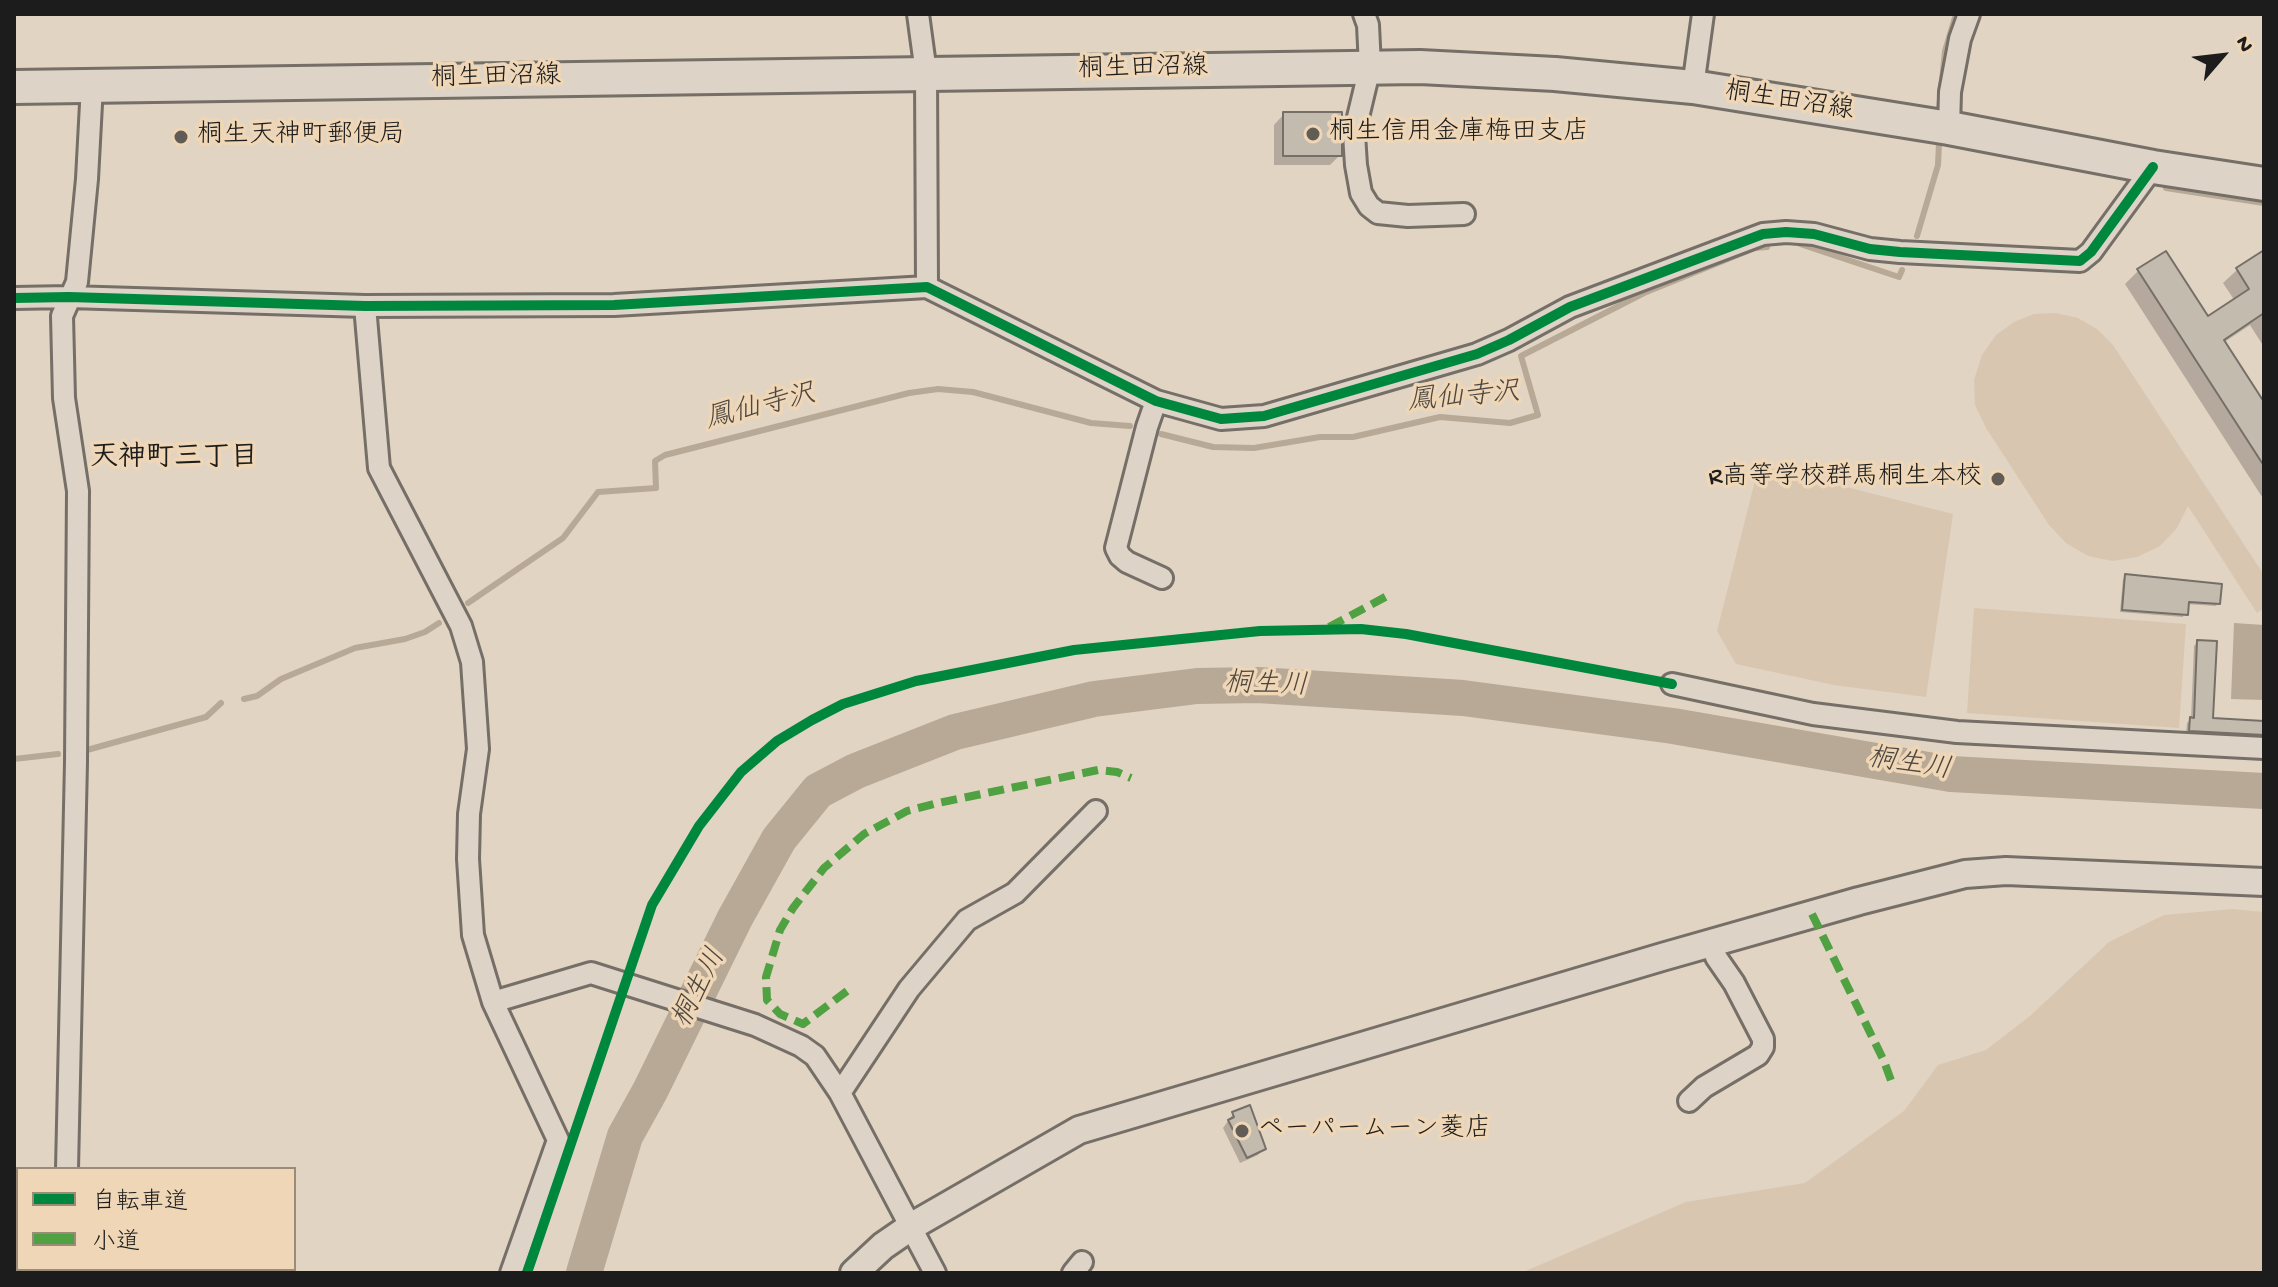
<!DOCTYPE html>
<meta charset="utf-8">
<style>
body{margin:0}
#map{position:relative;width:2278px;height:1287px;overflow:hidden;background:#e1d4c3;font-family:"Gochi Hand","Klee One",sans-serif}
canvas{display:block}
.frame{position:absolute;inset:0;border:16px solid #1c1c1c;pointer-events:none}
.legend{position:absolute;left:16px;top:1167px;width:280px;height:104px;box-sizing:border-box;background:#eed6b6;border:2px solid #9a8c78;margin:0;padding:10px 14px;list-style:none;font-size:24px;color:#1c1c1c}
.legend li{display:flex;align-items:center;gap:16px;height:40px}
.legend b{width:40px;border:2px solid #9a8c78}
.north{position:absolute;left:2182px;top:16px;width:80px;height:80px;-webkit-text-stroke:6px #eed6b6;paint-order:stroke;rotate:62deg;font-size:22px;font-weight:700;line-height:32px;text-align:center;color:#1c1c1c}
.north::after{content:'';display:block;margin:auto;width:28px;height:36px;background:#1c1c1c;clip-path:polygon(50% 0,100% 100%,50% 72%,0 100%)}
</style>
<div id="map">
<canvas width="2278" height="1287"></canvas>
<div class="frame"></div>
<ul class="legend">
<li><b style="height:10px;background:#00873e"></b>自転車道</li>
<li><b style="height:10px;background:#4fa141"></b>小道</li>
</ul>
<div class="north">N</div>
</div>
<script>
const ctx = document.querySelector('canvas').getContext('2d');
ctx.lineJoin = 'round';
function paint(path, color) {
  ctx.fillStyle = color;
  ctx.fill(path, 'evenodd');
}
function toPath(rows) {
  const path = new Path2D();
  for (const r of rows) {
    path.moveTo(r[0], r[1]);
    for (let i = 2; i < r.length; i += 2) path.lineTo(r[i], r[i + 1]);
  }
  return path;
}
function stroke(path, color, width, dash) {
  ctx.strokeStyle = color;
  ctx.lineWidth = width;
  ctx.lineCap = dash ? 'butt' : 'round';
  ctx.setLineDash(dash || []);
  ctx.stroke(path);
}
function drawText(font, color, halo, rows, align = 'center') {
  ctx.font = font + ' "Gochi Hand","Klee One",sans-serif';
  ctx.lineWidth = 7;
  ctx.setLineDash([]);
  ctx.textBaseline = 'middle';
  ctx.strokeStyle = halo;
  ctx.fillStyle = color;
  for (const [text, x, y, turn = 0] of rows) {
    ctx.save();
    ctx.translate(x, y);
    ctx.rotate((+turn || 0) * Math.PI / 180);
    ctx.textAlign = isNaN(turn) ? turn : align;
    if (halo) ctx.strokeText(text, 0, 0);
    ctx.fillText(text, 0, 0);
    ctx.restore();
  }
}
paint(toPath([
 [2056,313,2078,318,2097,329,2113,345,2264,575,2264,608,2257,613,2188,506,2177,528,2160,546,2137,557,2112,561,2088,556,2066,543,2049,525,1986,428,1975,405,1974,380,1982,355,1996,335,2014,322,2034,314],
 [1759,465,1953,514,1926,697,1834,685,1736,664,1717,631],
 [1974,608,2186,624,2179,728,1967,713],
 [2233,909,2264,912,2264,1273,1521,1273,1686,1202,1805,1183,1904,1111,1938,1065,1986,1050,2030,1016,2109,942,2164,915]
]), '#d8c6b0');
paint(toPath([
 [2234,623,2264,625,2264,700,2231,699]
]), '#b8a996');
paint(toPath([
 [1284,114,1340,155,1330,165,1274,165,1274,125],
 [2264,252,2264,347,2250,325,2223,343,2264,406,2264,500,2125,284,2139,270,2207,319,2235,301,2223,283,2237,270],
 [2125,576,2218,603,2216,606,2186,604,2183,617,2120,612,2123,579],
 [2198,642,2211,720,2264,723,2264,740,2186,734,2187,723,2191,719,2194,646],
 [1233,1114,1264,1148,1258,1155,1240,1163,1223,1128]
]), '#0003');
stroke(toPath([
 [1939,111,1945,51,1956,14],
 [2166,188,2264,203],
 [1917,236,1938,165,1939,143],
 [1800,244,1899,277,1902,270],
 [1161,434,1213,447,1254,448,1320,437,1353,437,1440,417,1510,423,1538,415,1521,356,1644,293,1755,248,1767,247],
 [468,603,563,538,598,492,656,488,655,461,665,455,909,393,938,389,973,392,1091,423,1130,426],
 [244,699,257,696,281,679,355,648,405,639,425,632,439,623],
 [87,750,206,717,221,703],
 [14,759,58,754]
]), '#b8a996', 6);
stroke(toPath([
 [584,1273,625,1136,650,1091,735,918,779,839,818,791,856,771,955,732,1094,699,1197,686,1258,685,1463,698,1673,726,1951,774,2264,791]
]), '#b8a996', 36);
const building = toPath([
 [1283,112,1342,112,1342,156,1283,156,1283,112],
 [2264,250,2264,313,2224,340,2264,402,2264,466,2137,269,2166,251,2208,316,2249,289,2236,268,2264,250],
 [2125,574,2222,584,2220,604,2189,602,2188,615,2122,610,2125,574],
 [2197,640,2217,641,2213,718,2264,721,2264,735,2189,731,2190,717,2194,718,2197,640],
 [1250,1105,1266,1149,1247,1158,1228,1120,1234,1117,1232,1112,1250,1105]
]);
paint(building, '#c4bbaf');
stroke(building, '#756f67', 2);
const minor = toPath([
 [918,14,926,73,927,287],
 [1364,14,1368,25,1370,67,1354,134,1356,165,1361,193,1369,206,1378,213,1408,216,1464,214],
 [1693,87,1703,14],
 [1949,128,1950,92,1960,39,1969,14],
 [14,298,69,297,365,306,614,305,927,287,1156,401,1221,419,1264,416,1477,354,1509,340,1570,307,1763,234,1786,232,1814,234,1870,249,1900,252,2080,261,2091,252,2153,167],
 [365,306,379,468,461,626,472,662,478,749,469,814,468,859,473,935,493,1002,558,1140,511,1273],
 [1156,401,1147,427,1116,548,1120,556,1127,562,1162,578],
 [1672,684,1813,714,1957,732,2264,748],
 [493,1002,591,973,755,1025,801,1046,815,1056,840,1093,935,1273],
 [840,1093,909,989,967,920,1015,893,1096,811],
 [1689,1101,1704,1087,1758,1055,1763,1047,1763,1039,1734,983,1716,957,1711,943],
 [67,1169,76,762,78,491,64,398,62,316,77,282,87,179,92,85],
 [64,1273,64,1269],
 [1073,1273,1082,1262]
]);
const tertiary = toPath([
 [854,1273,883,1246,912,1226,1079,1130,1662,957,1859,901,1965,874,2006,871,2264,882]
]);
const primary = toPath([
 [14,87,1420,67,1555,74,1693,87,1949,128,2153,167,2264,184]
]);
stroke(minor, '#756f67', 26);
stroke(tertiary, '#756f67', 32);
stroke(primary, '#756f67', 38);
stroke(minor, '#ddd3c7', 20);
stroke(tertiary, '#ddd3c7', 26);
stroke(primary, '#ddd3c7', 32);
stroke(toPath([
 [1329,627,1389,595],
 [1812,914,1884,1061,1893,1086],
 [847,991,803,1024,780,1014,767,1000,766,977,780,930,793,908,824,868,864,834,907,811,938,803,1098,770,1117,772,1131,778]
]), '#4fa141', 8, [16, 8]);
stroke(toPath([
 [14,298,69,297,365,306,614,305,927,287,1156,401,1221,419,1264,416,1477,354,1509,340,1570,307,1763,234,1786,232,1814,234,1870,249,1900,252,2080,261,2091,252,2153,167],
 [527,1273,652,905,699,826,741,772,777,741,812,720,843,704,916,681,1074,650,1260,631,1361,629,1406,634,1672,684]
]), '#00873e', 10);
for (const [x, y, r, color] of [
 [1313,134,8,"#615c56"],
 [181,137,8,"#615c56"],
 [1998,479,8,"#615c56"],
 [1242,1131,8,"#615c56"]
]) {
  const dot = new Path2D();
  dot.arc(x, y, r, 0, 2 * Math.PI);
  ctx.fillStyle = color;
  ctx.fill(dot);
  stroke(dot, '#eed6b6', 3);
}
drawText('26px', '#1c1c1c', '#eed6b6', [
 ["桐生田沼線",1143,70,-1],
 ["桐生田沼線",496,79,-1],
 ["桐生田沼線",1789,103,9]
]);
drawText('26px', '#1c1c1c', '#eed6b6', [
 ["桐生信用金庫梅田支店",1329,134],
 ["桐生天神町郵便局",197,137],
 ["R高等学校群馬桐生本校",1982,479,"right"],
 ["ペーパームーン菱店",1258,1131]
], 'left');
drawText('italic 28px', '#4c4740', '#eed6b6', [
 ["鳳仙寺沢",1464,399,-5],
 ["鳳仙寺沢",761,409,-14],
 ["桐生川",1266,687,2],
 ["桐生川",1909,766,9],
 ["桐生川",701,989,-63]
]);
drawText('bold 28px', '#1c1c1c', '#eed6b6', [
 ["天神町三丁目",174,460]
]);
</script>
